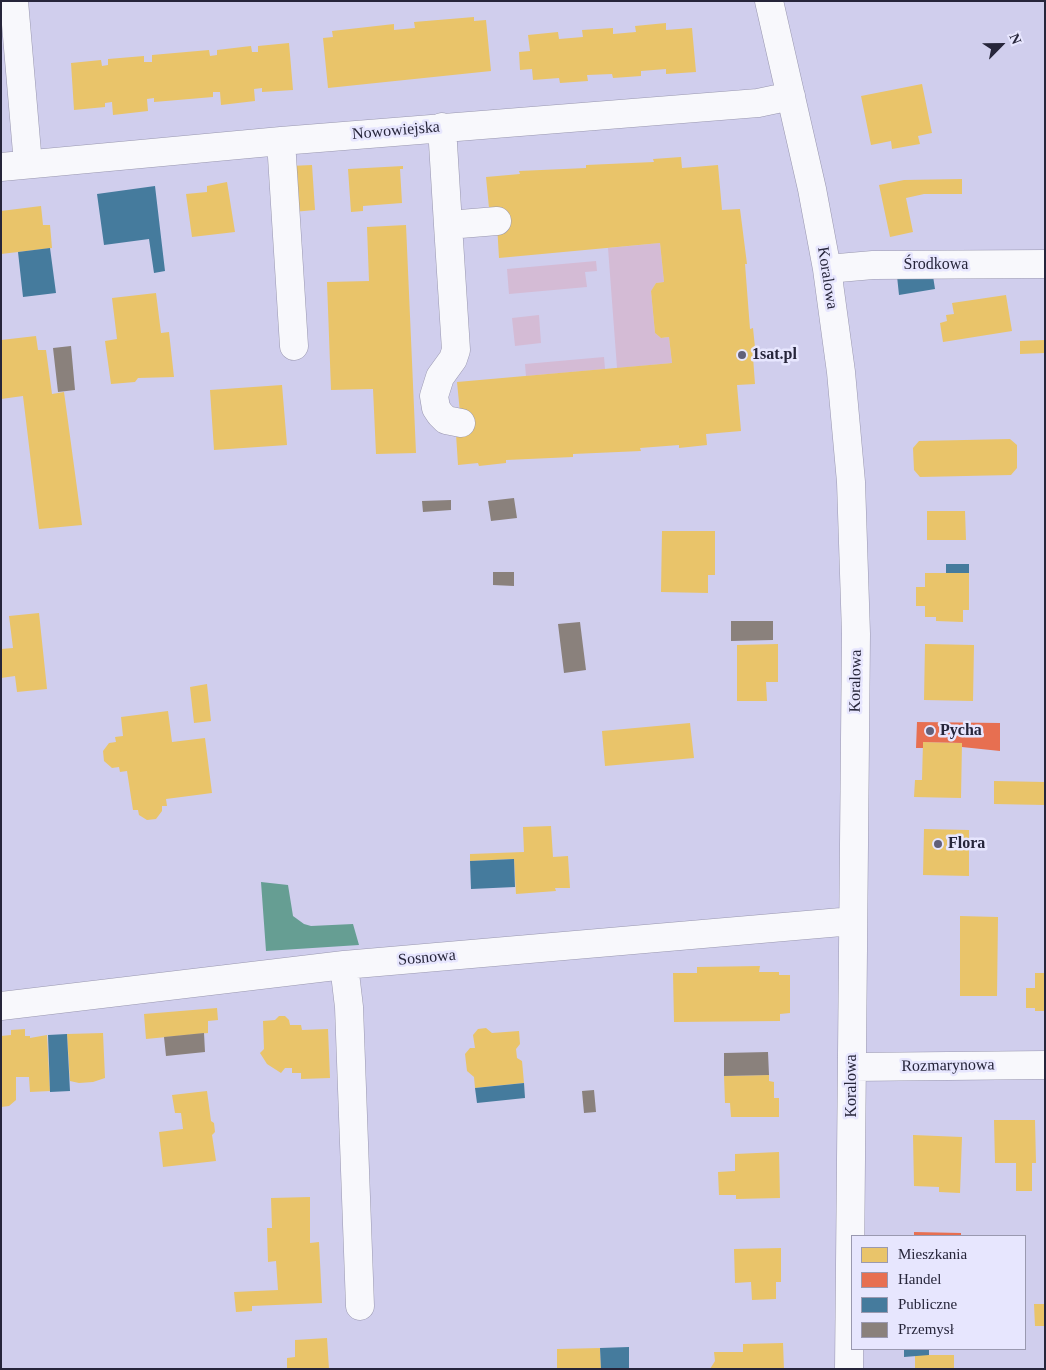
<!DOCTYPE html>
<meta charset="utf-8">
<style>
body{margin:0}
#map{position:relative;width:1046px;height:1370px;overflow:hidden;background:#d0ceed;font-family:"Times New Roman",serif}
canvas{display:block}
.frame{position:absolute;inset:0;border:2px solid #26253a;pointer-events:none}
.legend{position:absolute;left:851px;top:1235px;width:175px;height:115px;box-sizing:border-box;background:#e7e6fe;border:1px solid #9a99b0;margin:0;padding:6px 9px;list-style:none;font-size:15px;color:#26253a}
.legend li{display:flex;align-items:center;gap:10px;height:25px}
.legend b{width:25px;border:1px solid #9a99b0}
.north{position:absolute;left:976px;top:20px;width:50px;height:50px;-webkit-text-stroke:4px #e7e6fe;paint-order:stroke;rotate:67deg;font-size:14px;font-weight:700;line-height:20px;text-align:center;color:#26253a}
.north::after{content:'';display:block;margin:auto;width:18px;height:22px;background:#26253a;clip-path:polygon(50% 0,100% 100%,50% 72%,0 100%)}
</style>
<div id="map">
<canvas width="1046" height="1370"></canvas>
<div class="frame"></div>
<ul class="legend">
<li><b style="height:14px;background:#e9c46a"></b>Mieszkania</li>
<li><b style="height:14px;background:#e76f51"></b>Handel</li>
<li><b style="height:14px;background:#457b9d"></b>Publiczne</li>
<li><b style="height:14px;background:#8a817c"></b>Przemysł</li>
</ul>
<div class="north">N</div>
</div>
<script>
const ctx = document.querySelector('canvas').getContext('2d');
ctx.lineJoin = 'round';
function paint(path, color) {
  ctx.fillStyle = color;
  ctx.fill(path, 'evenodd');
}
function toPath(rows) {
  const path = new Path2D();
  for (const r of rows) {
    path.moveTo(r[0], r[1]);
    for (let i = 2; i < r.length; i += 2) path.lineTo(r[i], r[i + 1]);
  }
  return path;
}
function stroke(path, color, width, dash) {
  ctx.strokeStyle = color;
  ctx.lineWidth = width;
  ctx.lineCap = dash ? 'butt' : 'round';
  ctx.setLineDash(dash || []);
  ctx.stroke(path);
}
function drawText(font, color, halo, rows, align = 'center') {
  ctx.font = font + ' "Times New Roman",serif';
  ctx.lineWidth = 5;
  ctx.setLineDash([]);
  ctx.textBaseline = 'middle';
  ctx.strokeStyle = halo;
  ctx.fillStyle = color;
  for (const [text, x, y, turn = 0] of rows) {
    ctx.save();
    ctx.translate(x, y);
    ctx.rotate((+turn || 0) * Math.PI / 180);
    ctx.textAlign = isNaN(turn) ? turn : align;
    if (halo) ctx.strokeText(text, 0, 0);
    ctx.fillText(text, 0, 0);
    ctx.restore();
  }
}
paint(toPath([
 [660,243,664,282,656,283,651,291,655,333,661,338,669,337,672,363,617,368,608,248],
 [596,261,597,271,585,272,587,287,509,294,507,269],
 [539,315,541,343,515,346,512,318],
 [604,357,605,369,526,376,525,364]
]), '#d4bbd5');
paint(toPath([
 [261,882,288,885,293,916,304,924,311,926,353,924,359,945,266,951]
]), '#669e93');
paint(toPath([
 [474,17,474,21,486,20,491,71,328,88,323,38,333,37,332,31,394,24,394,30,404,29,415,28,414,22],
 [666,23,666,30,692,28,696,72,666,74,666,69,641,71,641,76,613,78,612,74,587,75,588,81,560,83,559,78,533,80,532,69,520,70,519,52,530,51,528,35,558,32,559,39,583,37,582,30,613,28,613,34,636,32,635,26],
 [289,43,293,90,262,92,262,88,254,89,255,101,221,105,220,92,213,92,213,97,154,102,154,98,147,99,148,111,113,115,112,102,105,103,105,107,74,110,71,63,101,60,102,66,108,65,108,59,144,56,144,62,152,62,152,55,209,50,210,56,217,55,217,50,251,46,252,52,258,52,258,46],
 [922,84,932,133,918,136,920,144,892,149,891,141,871,145,861,96],
 [681,157,682,168,718,165,722,210,740,209,747,264,745,264,750,329,753,328,756,357,753,357,755,384,737,385,741,431,706,434,707,445,679,448,679,445,640,448,641,451,573,454,573,457,506,460,506,463,479,466,478,463,458,465,456,434,461,423,457,382,672,363,669,337,661,338,655,333,651,291,656,283,664,282,660,243,499,258,496,207,489,208,486,177,520,174,519,171,586,168,586,165,654,162,653,159],
 [312,165,315,210,293,212,290,166],
 [403,166,403,169,400,169,402,203,363,206,363,211,351,212,348,169],
 [962,179,962,194,924,194,906,198,913,232,890,237,879,185,904,180],
 [227,182,235,232,192,237,186,194,207,192,207,186],
 [41,206,43,225,50,225,52,248,1,254,1,211],
 [406,225,416,453,376,454,373,389,331,390,327,282,369,281,367,227],
 [156,293,161,333,169,332,174,377,138,378,135,382,111,384,105,341,117,339,112,298],
 [1006,295,1012,331,943,342,940,323,947,321,946,315,954,314,952,303],
 [36,336,38,350,46,350,52,394,64,392,82,525,39,529,23,396,1,399,1,340],
 [1045,340,1045,353,1020,354,1020,341],
 [282,385,287,445,214,450,210,390],
 [1010,439,1017,445,1017,468,1011,475,920,477,914,470,913,448,919,441],
 [927,511,965,511,966,540,927,540],
 [662,531,715,531,715,575,708,575,708,593,661,592],
 [925,573,969,573,969,610,963,610,963,622,936,621,936,617,925,617,925,606,916,606,916,587,925,587],
 [39,613,47,689,17,692,15,676,1,678,1,649,13,648,9,616],
 [778,644,778,682,766,682,767,701,737,701,737,645],
 [925,644,974,645,973,701,924,700],
 [207,684,211,721,194,723,190,687],
 [168,711,172,742,205,738,212,793,166,799,167,806,162,806,162,811,156,819,147,820,139,815,138,810,133,810,127,771,120,772,119,767,112,768,104,761,103,751,109,743,116,742,115,737,123,736,121,717],
 [690,723,694,758,605,766,602,731],
 [923,742,962,743,961,798,914,797,915,780,922,780],
 [994,781,1045,782,1045,805,994,804],
 [551,826,553,857,568,856,570,888,555,888,556,891,516,894,514,859,470,861,470,854,524,852,523,827],
 [924,829,969,830,969,876,923,875],
 [960,916,998,917,997,996,960,996],
 [760,966,759,972,779,972,779,975,790,975,790,1013,780,1014,780,1021,674,1022,673,973,697,973,697,967],
 [1035,973,1045,973,1045,1011,1035,1011,1035,1008,1026,1008,1026,988,1035,988],
 [217,1008,218,1020,208,1021,208,1033,146,1039,144,1014],
 [279,1016,285,1016,289,1020,290,1025,301,1025,302,1030,328,1029,330,1078,301,1079,301,1073,292,1073,292,1068,285,1068,281,1073,267,1064,260,1053,264,1049,263,1021,275,1020],
 [486,1028,492,1033,519,1031,520,1044,516,1049,517,1058,522,1061,524,1083,475,1088,474,1077,467,1071,465,1054,470,1048,475,1048,473,1035,478,1029],
 [25,1029,25,1036,30,1036,30,1038,47,1035,50,1091,30,1092,29,1077,16,1077,16,1100,9,1106,1,1107,1,1036,11,1035,11,1030],
 [103,1033,105,1078,93,1082,79,1083,70,1081,67,1034],
 [769,1075,769,1081,774,1082,774,1098,779,1098,779,1117,731,1117,730,1103,725,1103,724,1076],
 [207,1091,211,1121,214,1123,215,1132,212,1135,216,1161,163,1167,159,1132,183,1129,181,1113,175,1113,172,1095],
 [994,1120,1035,1120,1036,1163,1032,1163,1032,1191,1016,1191,1016,1163,995,1163],
 [913,1135,962,1137,960,1193,939,1192,939,1187,914,1186],
 [779,1152,780,1198,736,1199,736,1195,719,1195,718,1172,735,1171,735,1154],
 [310,1197,310,1243,319,1242,322,1303,252,1306,252,1311,236,1312,234,1292,278,1290,276,1261,268,1262,267,1228,272,1228,271,1198],
 [781,1248,781,1282,776,1282,776,1299,752,1300,751,1282,735,1283,734,1249],
 [1034,1304,1045,1304,1045,1326,1035,1326],
 [327,1338,329,1369,287,1369,287,1358,295,1357,295,1340],
 [783,1343,784,1369,710,1369,715,1361,714,1352,743,1352,743,1344],
 [600,1348,601,1369,557,1369,557,1349],
 [915,1355,954,1355,954,1369,915,1369]
]), '#e9c46a');
paint(toPath([
 [917,722,1000,723,1000,751,962,747,962,743,923,742,923,748,916,748],
 [914,1232,961,1233,961,1236,914,1236]
]), '#e76f51');
paint(toPath([
 [155,186,165,271,154,273,149,239,104,245,97,194],
 [50,248,56,293,23,297,18,252],
 [897,276,933,276,935,289,899,295],
 [946,564,969,564,969,573,946,573],
 [514,859,515,887,471,889,470,861],
 [67,1034,70,1091,50,1092,48,1035],
 [524,1083,525,1098,477,1103,475,1088],
 [629,1347,629,1369,601,1369,600,1348],
 [904,1349,929,1349,929,1355,904,1357]
]), '#457b9d');
paint(toPath([
 [71,346,75,390,58,392,53,348],
 [514,498,517,518,491,521,488,501],
 [451,500,451,510,423,512,422,501],
 [493,572,514,572,514,586,493,585],
 [731,621,773,621,773,640,731,641],
 [580,622,586,670,564,673,558,624],
 [204,1033,205,1052,166,1056,164,1037],
 [768,1052,769,1075,724,1076,724,1053],
 [594,1090,596,1112,584,1113,582,1091]
]), '#8a817c');
const minor = toPath([
 [14,1,28,164],
 [769,1,812,189,827,269,841,372,851,482,856,634,849,1369],
 [442,127,448,225,497,221],
 [281,141,294,346],
 [1,167,281,141,758,103,791,96],
 [448,225,456,350,453,359,440,377,434,396,436,408,440,414,446,420,461,423],
 [827,269,873,265,1045,264],
 [344,965,349,1007,360,1306],
 [1,1006,344,965,853,921],
 [852,1067,1045,1065]
]);
stroke(minor, '#9997af', 29);
stroke(minor, '#f8f8fc', 28);
for (const [x, y, r, color] of [
 [742,355,5,"#626079"],
 [930,731,5,"#626079"],
 [938,844,5,"#626079"]
]) {
  const dot = new Path2D();
  dot.arc(x, y, r, 0, 2 * Math.PI);
  ctx.fillStyle = color;
  ctx.fill(dot);
  stroke(dot, '#e7e6fe', 2);
}
drawText('16px', '#26253a', '#e7e6fe', [
 ["Nowowiejska",396,131,-5],
 ["Środkowa",936,265],
 ["Koralowa",827,278,81],
 ["Koralowa",856,681,-89],
 ["Sosnowa",427,958,-5],
 ["Rozmarynowa",948,1066,-1],
 ["Koralowa",852,1086,-90]
]);
drawText('bold 16px', '#26253a', '#e7e6fe', [
 ["1sat.pl",752,355],
 ["Pycha",940,731],
 ["Flora",948,844]
], 'left');
</script>
